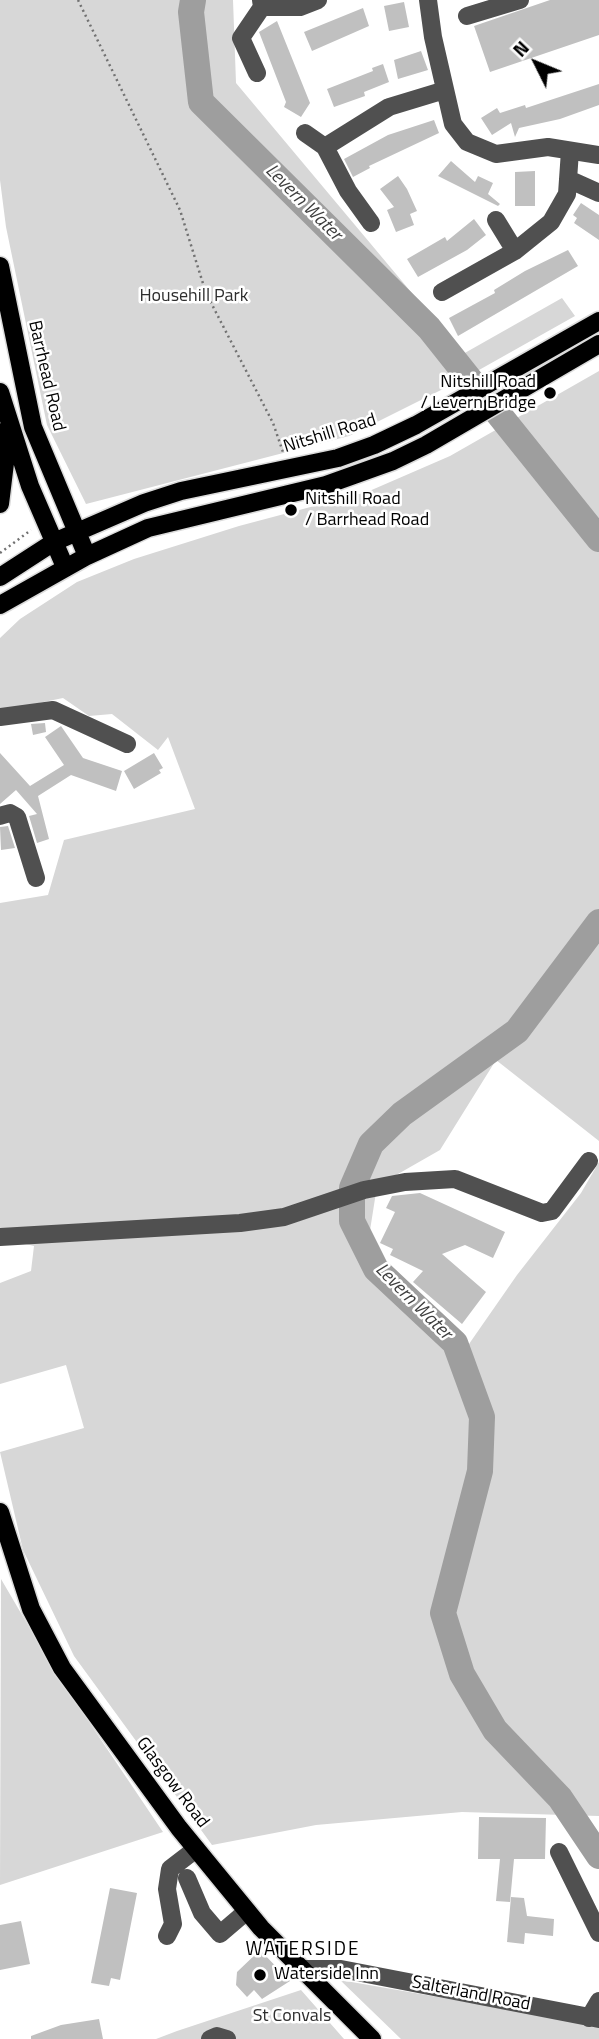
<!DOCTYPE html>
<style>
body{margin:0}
#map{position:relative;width:599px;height:2039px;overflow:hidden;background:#fff;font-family:"Titillium Web",sans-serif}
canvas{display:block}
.north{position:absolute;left:501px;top:28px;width:70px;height:70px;-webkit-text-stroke:5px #fff;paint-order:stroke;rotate:313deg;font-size:19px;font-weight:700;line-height:28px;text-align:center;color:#000}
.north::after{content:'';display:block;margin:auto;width:24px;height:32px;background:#000;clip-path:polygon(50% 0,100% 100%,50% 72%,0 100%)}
</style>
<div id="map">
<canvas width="599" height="2039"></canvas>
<div class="north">N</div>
</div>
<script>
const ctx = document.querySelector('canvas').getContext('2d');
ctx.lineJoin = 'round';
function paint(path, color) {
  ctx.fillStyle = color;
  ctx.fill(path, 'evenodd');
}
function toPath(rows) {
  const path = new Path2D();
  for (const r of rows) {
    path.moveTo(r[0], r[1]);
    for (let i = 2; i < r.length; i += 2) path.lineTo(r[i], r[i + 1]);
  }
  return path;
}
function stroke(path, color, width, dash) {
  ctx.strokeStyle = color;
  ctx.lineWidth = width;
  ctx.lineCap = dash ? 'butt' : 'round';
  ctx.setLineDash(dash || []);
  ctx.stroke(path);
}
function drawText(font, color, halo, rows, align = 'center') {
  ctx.font = font + ' "Titillium Web",sans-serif';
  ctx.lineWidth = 5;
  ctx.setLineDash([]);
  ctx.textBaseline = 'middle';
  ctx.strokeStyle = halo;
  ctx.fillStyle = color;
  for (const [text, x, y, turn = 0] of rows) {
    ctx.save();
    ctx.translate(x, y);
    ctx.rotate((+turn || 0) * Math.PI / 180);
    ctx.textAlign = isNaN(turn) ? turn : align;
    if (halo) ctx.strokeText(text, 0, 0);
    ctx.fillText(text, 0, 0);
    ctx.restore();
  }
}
paint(toPath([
 [0,0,233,0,236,83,463,354,562,298,575,316,463,379,349,436,86,504,47,425,6,227,0,180],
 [599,371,599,1141,496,1060,440,1150,377,1186,368,1243,469,1344,517,1275,581,1193,599,1162,599,1816,462,1812,316,1825,212,1845,74,1656,23,1550,0,1452,84,1428,66,1365,0,1384,0,1283,31,1271,34,1246,5,1239,0,1233,0,903,48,895,64,840,195,809,168,737,158,750,112,714,89,716,63,698,10,709,0,709,0,638,20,619,77,582,134,559,239,526,367,492,450,456],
 [1,1579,56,1673,163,1832,0,1885],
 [340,1980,599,2025,599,2039,401,2039],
 [301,1990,344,2039,156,2039,177,2031]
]), '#d7d7d7');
stroke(toPath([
 [193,0,191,12,201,102,429,328,472,382],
 [497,412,599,539],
 [599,922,517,1031,402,1114,371,1144,352,1188,352,1221,376,1269,455,1343,482,1417,480,1471,443,1613,462,1674,495,1730,560,1798,599,1856]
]), '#9e9e9e', 26);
paint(toPath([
 [550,0,599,0,599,35,490,72,474,26],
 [404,2,409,27,389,31,384,6],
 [363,8,369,26,312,51,304,32],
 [277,21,310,103,301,117,284,107,286,102,259,32],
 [421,51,428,70,398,79,394,60],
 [383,64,389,82,364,92,365,96,334,107,327,89,373,71,372,68],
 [599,84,599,105,560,119,519,128,515,137,511,123,492,135,481,118,497,108,500,113,525,105,526,108],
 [434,120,439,133,369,166,370,168,353,177,344,159,388,135],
 [451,161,475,182,478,176,493,183,488,194,500,204,498,206,438,176],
 [535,171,535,206,515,206,515,172],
 [398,176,407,189,417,211,410,214,414,225,396,232,387,210,394,207,380,189],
 [581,203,599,215,599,240,574,223,577,218,573,215],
 [474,219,486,235,467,250,418,277,407,259,445,237,447,241],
 [568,250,578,266,458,336,449,318,495,293,494,290,525,271],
 [45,723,46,732,33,735,31,724],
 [61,726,83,758,122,771,116,791,71,775,38,796,49,839,37,843,29,816,37,814,16,790,0,804,0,753,30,786,64,765,45,737],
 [154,753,163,768,159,770,161,773,134,789,124,771],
 [8,826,15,848,1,850,0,827],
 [420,1193,505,1232,493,1258,465,1245,442,1254,486,1292,462,1324,413,1282,423,1271,390,1255,393,1249,380,1243,395,1212,386,1208,392,1196],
 [479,1817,546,1818,545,1859,514,1859,510,1902,496,1901,500,1859,478,1859],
 [110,1888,137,1893,120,1980,111,1978,109,1986,91,1983],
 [511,1897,524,1898,527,1916,554,1919,553,1936,525,1933,524,1944,507,1942],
 [21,1921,30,1964,0,1970,0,1925],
 [260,1950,290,1981,262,1999,254,1990,247,1997,236,1985,237,1972],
 [99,2019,103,2039,31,2039,31,2036,61,2025]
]), '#c0c0c0');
const major = toPath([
 [0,266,33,427,87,556],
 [0,392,30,486,65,567],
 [0,504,6,455,5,431],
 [0,577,54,542,144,503,181,491,338,458,374,445,416,425,599,321],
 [0,605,87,556,148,528,326,485,393,461,426,445,599,344],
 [0,1512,31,1609,62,1668,179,1828,261,1928,372,2039]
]);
stroke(major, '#dbdbdb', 21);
stroke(toPath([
 [78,0,180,210,206,293,273,423,284,455],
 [0,553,31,530]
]), '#727272', 2.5, [2, 3.5]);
stroke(toPath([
 [428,0,433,37,453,124,467,142,496,154,548,147,599,155],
 [262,7,300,7,318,0],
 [467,16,520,0],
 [257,73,241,38,262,7,261,0],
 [305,133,325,147,348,191,371,223],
 [325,147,389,107,445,90],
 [568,179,599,193],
 [496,220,515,251],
 [442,292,515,251,551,222,567,194,570,151],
 [0,717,53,710,127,744],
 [0,816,10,813,17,817,36,878],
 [0,1237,240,1223,284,1217,364,1190,405,1182,455,1179,542,1213,552,1211,589,1161],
 [559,1852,599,1933],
 [187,1878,202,1913,220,1934,247,1911],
 [167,1936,173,1924,167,1889,170,1869,196,1849],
 [301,1969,341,1969,599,2019],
 [589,2018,599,2001],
 [210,2039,217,2036,227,2039]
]), '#505050', 18);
stroke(major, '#000', 18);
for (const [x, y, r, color] of [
 [550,393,7,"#000"],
 [291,510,7,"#000"],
 [260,1975,7,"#000"]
]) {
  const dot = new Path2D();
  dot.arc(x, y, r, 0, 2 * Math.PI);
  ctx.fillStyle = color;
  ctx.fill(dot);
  stroke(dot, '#fff', 2.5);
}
drawText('18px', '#2e2e2e', '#fff', [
 ["Househill Park",194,297],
 ["St Convals",292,2017]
]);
drawText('18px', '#000', '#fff', [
 ["Barrhead Road",46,376,77],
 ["Nitshill Road",330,434,-17],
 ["Glasgow Road",172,1783,53],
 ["Salterland Road",471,1994,11]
]);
drawText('18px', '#000', '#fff', [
 ["Nitshill Road",536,383,"right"],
 ["/ Levern Bridge",536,404,"right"],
 ["Nitshill Road",305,500],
 ["/ Barrhead Road",305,521],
 ["Waterside Inn",274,1975]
], 'left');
drawText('italic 19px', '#3f3f3f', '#fff', [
 ["Levern Water",303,203,45],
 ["Levern Water",413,1302,45]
]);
ctx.letterSpacing = '2px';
drawText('19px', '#000', '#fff', [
 ["WATERSIDE",303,1950]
]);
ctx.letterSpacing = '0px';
</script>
